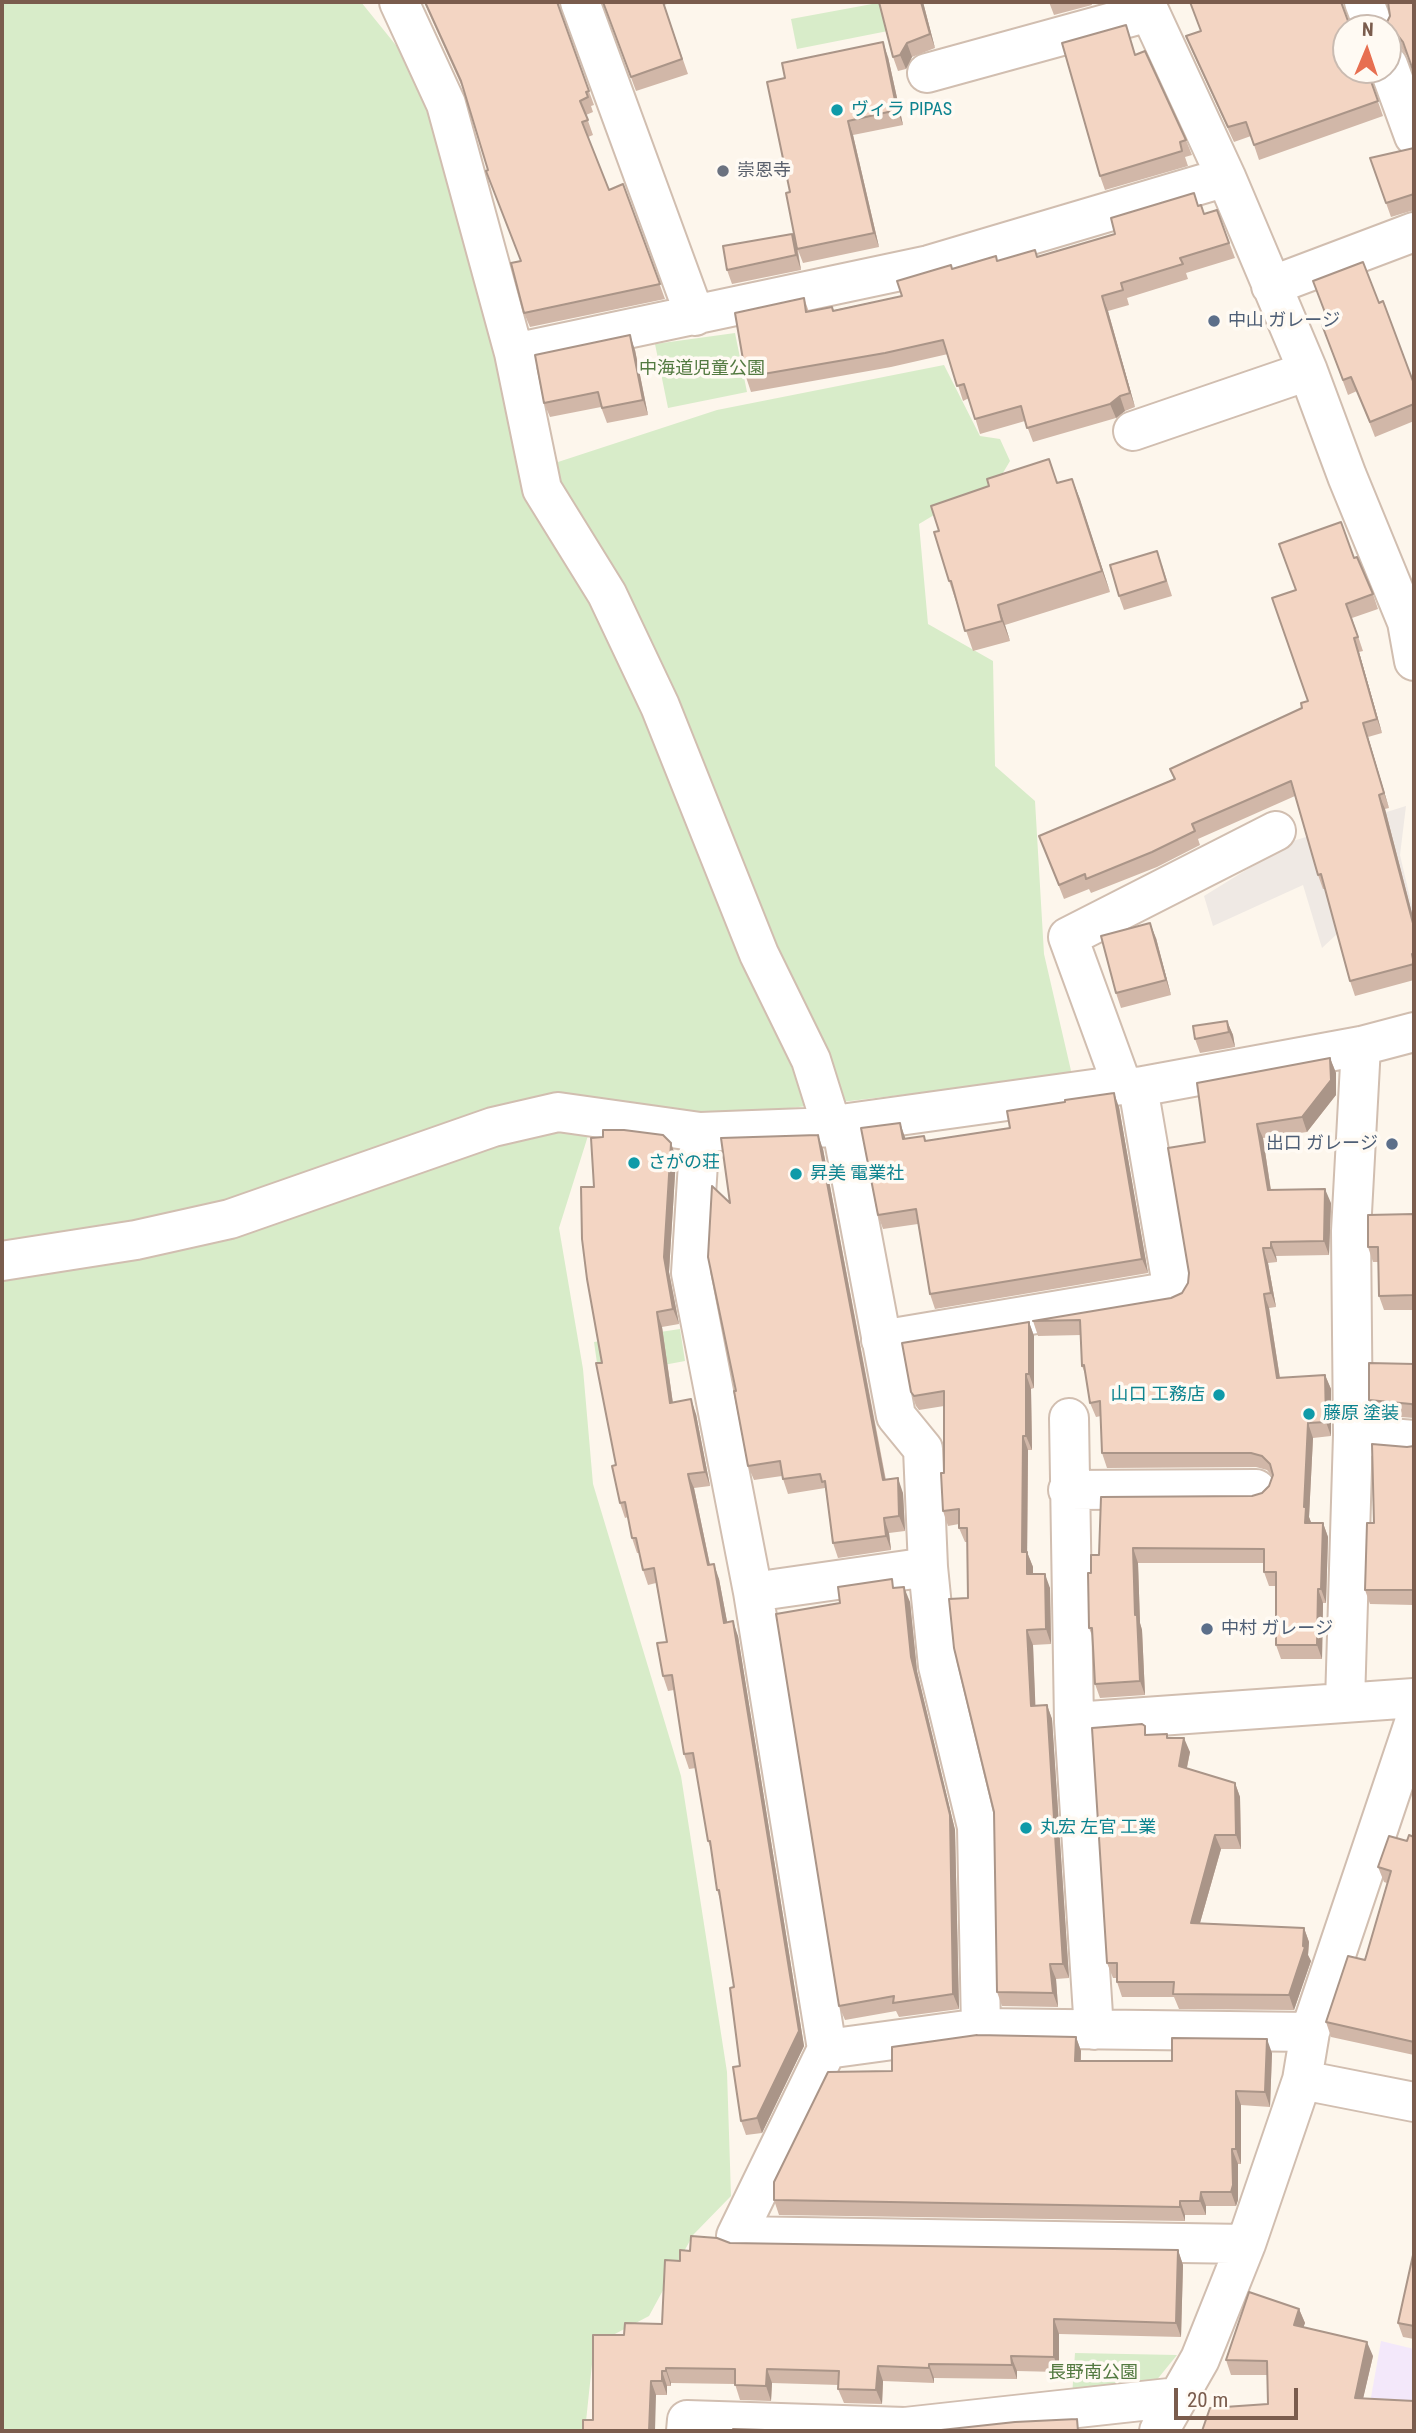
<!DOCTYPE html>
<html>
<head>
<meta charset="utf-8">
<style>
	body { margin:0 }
	#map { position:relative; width:1416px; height:2433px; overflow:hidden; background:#fdf6ec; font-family:"Roboto Condensed",sans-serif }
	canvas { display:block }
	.frame { position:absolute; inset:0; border:4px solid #7a5c4d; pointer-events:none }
	.north { position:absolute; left:1332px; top:14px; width:70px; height:70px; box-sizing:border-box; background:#fffaf3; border:2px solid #cabbb1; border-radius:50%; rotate:2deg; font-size:19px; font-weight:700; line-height:28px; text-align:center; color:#7a5c4d }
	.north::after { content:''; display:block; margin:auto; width:24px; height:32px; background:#e76f51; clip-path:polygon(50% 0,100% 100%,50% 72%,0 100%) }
	.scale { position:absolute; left:1174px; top:2388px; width:124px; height:32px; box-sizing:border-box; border:4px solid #7a5c4d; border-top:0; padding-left:9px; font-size:21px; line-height:24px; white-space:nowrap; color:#7a5c4d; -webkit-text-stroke:5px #fffaf3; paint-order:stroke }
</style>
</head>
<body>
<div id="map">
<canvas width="1416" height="2433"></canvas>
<div class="frame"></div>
<div class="north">N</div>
<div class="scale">20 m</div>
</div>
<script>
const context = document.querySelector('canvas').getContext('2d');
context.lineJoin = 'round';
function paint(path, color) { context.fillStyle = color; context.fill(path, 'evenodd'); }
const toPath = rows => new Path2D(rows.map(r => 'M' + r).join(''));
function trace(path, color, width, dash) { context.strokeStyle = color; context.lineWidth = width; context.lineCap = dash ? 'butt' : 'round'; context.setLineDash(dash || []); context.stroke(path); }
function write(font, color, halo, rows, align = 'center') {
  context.font = font + ' "Roboto Condensed","Noto Sans JP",sans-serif'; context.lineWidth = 7; context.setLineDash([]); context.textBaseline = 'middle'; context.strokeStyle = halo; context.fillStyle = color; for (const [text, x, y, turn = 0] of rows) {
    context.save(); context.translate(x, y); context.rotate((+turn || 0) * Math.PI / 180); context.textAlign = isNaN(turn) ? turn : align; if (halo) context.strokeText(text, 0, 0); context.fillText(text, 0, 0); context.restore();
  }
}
const industrial = toPath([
	[1406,806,1400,855,1414,915,1338,933,1322,948,1303,885,1213,926,1204,896,1293,841]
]);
const education = toPath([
	[1381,2341,1414,2349,1414,2431,1365,2431]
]);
const green = toPath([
	[2,2,361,2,399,49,435,121,489,321,558,462,717,410,944,365,980,436,1000,439,1010,461,994,488,959,500,919,524,928,624,993,661,995,766,1035,801,1044,954,1072,1075,696,1119,592,1123,559,1228,583,1369,593,1484,681,1776,727,2072,731,2196,693,2235,649,2316,594,2345,585,2431,2,2431],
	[883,2,903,28,797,49,791,19],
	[735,333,747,392,668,408,655,344],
	[680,1329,685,1361,599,1377,594,1342],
	[1075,2353,1177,2355,1151,2387,1072,2396]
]);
const minor = toPath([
	[399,2,446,104,514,353,542,489,607,594,660,706,759,954,811,1060,832,1127],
	[580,2,695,316],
	[1145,2,1226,177,1308,371,1347,476,1407,622,1414,661],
	[1364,2,1374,28],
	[1388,65,1414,136],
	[927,73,1149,12],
	[1271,286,1414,232],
	[514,353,929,265,1226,177],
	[1133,431,1308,371],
	[1122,1085,1068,937,1276,831],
	[841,1124,896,1416,923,1449,928,1567,938,1666,977,1827,981,2028],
	[700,1132,691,1273,753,1592,827,2049,736,2236,1246,2244],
	[2,1261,136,1240,230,1219,493,1127,558,1112,700,1132,832,1127,841,1124,1122,1085,1138,1087,1361,1046,1414,1032],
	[881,1340,1173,1291,1138,1087],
	[1069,1418,1074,1722,1094,2030],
	[1353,1435,1414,1440],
	[1068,1490,1256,1489],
	[753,1592,928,1567],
	[1345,1702,1353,1435,1351,1231,1361,1046],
	[1074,1722,1414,1698],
	[827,2049,981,2028,1310,2032],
	[1302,2080,1414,2102],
	[686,2431,687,2420,905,2427,1178,2397],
	[1159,2431,1200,2359,1246,2244,1302,2080,1310,2032,1414,1723]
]);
const wall = toPath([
	[424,2,559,2,559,9,594,105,591,106,593,112,586,115,593,135,588,137,609,190,623,184,665,299,530,327,524,313,521,261,488,170,463,89],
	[603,2,673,2,664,5,688,74,636,91],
	[923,2,935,48,912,57,906,69,898,71,893,57],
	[1049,2,1091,2,1092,5,1054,15],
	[1343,2,1346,70,1367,70,1383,116,1259,160,1251,136,1234,142,1192,51,1186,36,1201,31],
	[1389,7,1408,57,1401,48,1389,44,1388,28,1390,16],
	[1136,55,1186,140,1192,155,1185,157,1188,166,1105,190,1100,176],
	[888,57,903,125,853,135,879,247,803,263,798,250,801,270,732,284,727,270,792,234,797,248,790,192],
	[1414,148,1414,210,1391,217,1370,158],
	[1199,205,1204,214,1217,210,1235,258,1186,273,1188,279,1127,298,1129,305,1108,311,1135,407,1125,411,1116,418,1033,442,1025,421,980,434,969,398,963,401,948,354,891,367,751,392,746,377,804,298,809,312,834,310,902,296,952,269,998,261,1037,257,1115,234],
	[1379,303,1414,384,1414,421,1375,437,1357,391,1348,395,1322,325],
	[635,350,648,415,607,423,601,407,550,417,544,403],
	[1072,479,1110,592,1005,625,1010,641,973,651,949,581,939,531,1057,483],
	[1354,558,1373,594,1378,609,1352,618,1363,651,1359,652,1382,733,1368,737,1389,808,1385,809,1414,921,1414,980,1355,996,1350,981,1325,889,1323,889,1318,875,1295,796,1198,839,1200,845,1157,867,1091,893,1089,889,1064,899,1039,836,1174,779,1170,769,1302,708,1308,701,1296,590],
	[1162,565,1172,596,1124,610,1119,596],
	[1156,938,1171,995,1121,1008,1116,993],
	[1227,1021,1233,1035,1235,1047,1200,1053,1195,1039],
	[1330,1058,1336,1073,1336,1095,1307,1132,1263,1138,1271,1190,1331,1203,1329,1255,1276,1256,1277,1262,1268,1263,1276,1307,1269,1308,1280,1378,1325,1375,1331,1389,1331,1436,1313,1438,1309,1517,1311,1523,1323,1523,1328,1537,1326,1603,1323,1603,1322,1659,1281,1659,1276,1645,1276,1586,1269,1586,1264,1572,1264,1563,1138,1563,1140,1623,1142,1630,1145,1695,1100,1698,1095,1684,1093,1638,1089,1628,1091,1573,1099,1555,1262,1493,1269,1486,1272,1476,1267,1470,1256,1467,1107,1468,1102,1453,1101,1416,1096,1417,1090,1403,1086,1376,1082,1366,1081,1335,1038,1336,1033,1321,1171,1298,1182,1293,1188,1283,1205,1142],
	[1119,1107,1148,1273,935,1309,930,1294,918,1224,883,1229,878,1215,905,1139,924,1136,926,1141,1010,1128],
	[671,1143,676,1158,669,1272,679,1324,662,1327,673,1403,696,1414,710,1486,694,1488,710,1565,719,1579,727,1622,738,1636,804,2046,762,2133,746,2135,741,2121,740,2066,734,1987,720,1899,717,1890,712,1852,708,1841,696,1768,689,1769,684,1754,674,1690,668,1691,663,1676,667,1642,656,1583,648,1585,643,1570,639,1553,637,1553,632,1538,628,1517,625,1518,620,1503,616,1465,602,1363,594,1187],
	[823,1149,886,1480,903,1493,905,1531,889,1533,891,1550,838,1558,833,1543,827,1496,825,1488,788,1494,782,1476,754,1480,748,1466,736,1391,730,1203],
	[1414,1214,1414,1310,1384,1310,1379,1296,1378,1262,1373,1262,1368,1247],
	[1029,1322,1034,1336,1034,1388,1031,1389,1032,1450,1028,1450,1027,1552,1033,1567,1033,1574,1050,1588,1051,1644,1033,1645,1035,1705,1047,1705,1052,1719,1069,1978,1056,1979,1058,2007,1002,2006,997,1992,994,1812,968,1598,967,1542,965,1542,959,1528,959,1524,948,1526,943,1511,944,1406,919,1410,916,1406,911,1392],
	[1414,1364,1414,1418,1375,1415,1369,1400],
	[1414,1446,1414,1605,1370,1604,1365,1590,1374,1523,1407,1447],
	[895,1588,910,1602,917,1671,955,1830,959,2009,899,2017,896,2011,845,2020,839,2006,840,1603],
	[1148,1734,1169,1738,1190,1752,1187,1768,1235,1783,1240,1797,1241,1849,1221,1849,1200,1923,1304,1928,1309,1942,1308,1955,1311,1961,1294,2010,1179,2009,1174,1997,1122,1997,1117,1982,1117,1978,1113,1978,1107,1963],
	[1414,1837,1414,2055,1331,2037,1326,2022,1365,1960,1387,1883,1384,1882,1378,1867,1407,1841],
	[1076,2037,1081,2051,1081,2061,1172,2061,1272,2053,1270,2107,1241,2105,1241,2164,1238,2164,1238,2200,1236,2206,1206,2206,1206,2215,1185,2215,1185,2221,779,2215,774,2200,892,2071],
	[730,2243,1178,2250,1183,2265,1181,2337,1059,2334,1059,2372,1017,2371,1017,2379,934,2378,934,2383,883,2381,882,2404,844,2403,838,2389,839,2385,772,2383,771,2401,740,2400,735,2384,671,2383,671,2386,667,2386,667,2395,656,2395,593,2420,624,2335,662,2324,680,2261,690,2251],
	[1414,2256,1414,2339,1403,2337,1398,2323],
	[1299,2309,1305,2323,1303,2327,1373,2356,1363,2398,1268,2404,1267,2375,1231,2375,1226,2360]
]);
const shadedWall = toPath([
	[921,2,923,2,935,48,930,34],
	[883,42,888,57,903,125,897,110],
	[907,43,912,57,906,69,900,55],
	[848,121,853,135,879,247,874,233],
	[792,234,797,249,801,270,796,255],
	[1102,296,1108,311,1135,407,1130,393],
	[630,335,635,350,648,415,643,400],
	[1120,396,1125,411,1116,418,1110,404],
	[1072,479,1080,499,1110,592,1102,571],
	[998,605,1005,625,1010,641,1002,621],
	[1354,638,1359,652,1382,733,1377,719],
	[1363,723,1368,737,1389,808,1384,793],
	[1379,795,1385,809,1414,921,1414,927],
	[1150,923,1156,938,1171,995,1166,980],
	[1227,1021,1233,1035,1235,1047,1229,1032],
	[1330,1058,1336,1073,1336,1095,1307,1132,1302,1117],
	[1114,1093,1119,1107,1148,1273,1142,1259],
	[900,1123,905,1137,908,1154,903,1139],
	[1257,1124,1263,1138,1273,1205,1268,1190],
	[818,1135,823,1149,888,1494,883,1480],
	[671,1143,676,1158,669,1272,679,1324,673,1309,664,1257],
	[1325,1189,1331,1203,1329,1255,1324,1241],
	[1271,1242,1276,1256,1277,1262,1271,1248],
	[1263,1248,1268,1263,1276,1307,1271,1293],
	[1264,1294,1269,1308,1282,1392,1277,1378],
	[657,1312,662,1327,675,1418,670,1403],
	[1029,1322,1034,1336,1034,1388,1029,1374],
	[1026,1374,1031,1389,1032,1450,1026,1436],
	[1325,1375,1331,1389,1331,1436,1326,1422],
	[691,1399,696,1414,710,1486,705,1472],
	[1308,1423,1313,1438,1309,1517,1311,1522,1310,1537,1305,1523,1304,1507],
	[1023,1436,1028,1450,1027,1567,1022,1552],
	[688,1474,694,1488,713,1580,708,1565],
	[898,1478,903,1493,905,1531,899,1516],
	[884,1518,889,1533,891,1550,886,1536],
	[1323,1523,1328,1537,1326,1603,1321,1589],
	[1133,1548,1138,1563,1140,1623,1142,1630,1145,1695,1140,1681,1135,1615],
	[1027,1552,1033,1567,1033,1589,1027,1574],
	[714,1564,719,1579,730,1637,724,1623],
	[1045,1574,1050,1588,1051,1644,1046,1629],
	[904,1587,910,1602,917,1671,955,1830,959,2009,953,1994,911,1657],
	[1318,1589,1323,1603,1322,1659,1317,1645],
	[733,1621,738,1636,804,2046,762,2133,757,2118],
	[1027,1630,1033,1645,1036,1720,1031,1706],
	[1047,1705,1052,1719,1069,1978,1063,1964],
	[1184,1738,1190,1752,1184,1781,1179,1766],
	[1235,1783,1240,1797,1241,1849,1236,1835],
	[1215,1835,1221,1849,1196,1937,1191,1923],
	[1304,1928,1309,1942,1308,1955,1311,1961,1294,2010,1289,1995,1303,1946],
	[1050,1964,1056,1979,1058,2007,1053,1993],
	[1076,2037,1081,2051,1080,2075,1075,2061],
	[1267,2039,1272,2053,1270,2107,1265,2092],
	[1236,2091,1241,2105,1241,2164,1236,2149],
	[1232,2149,1238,2164,1238,2200,1236,2206,1231,2192],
	[1201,2192,1206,2206,1206,2215,1200,2201],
	[1180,2201,1185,2215,1185,2221,1180,2207],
	[1178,2250,1183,2265,1181,2337,1176,2323],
	[1299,2309,1305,2323,1299,2340,1294,2325],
	[1054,2319,1059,2334,1059,2372,1054,2357],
	[1367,2342,1373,2356,1360,2412,1355,2398],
	[1011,2356,1017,2371,1017,2379,1012,2365],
	[929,2364,934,2378,934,2383,929,2368],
	[878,2366,883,2381,882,2404,876,2390],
	[666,2368,671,2383,671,2386,666,2371],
	[767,2369,772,2383,771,2401,766,2386],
	[662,2371,667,2386,667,2395,662,2381],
	[651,2381,656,2395,655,2431,649,2431]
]);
const building = toPath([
	[425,2,557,2,589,91,586,92,588,97,580,101,588,120,582,122,609,190,623,184,660,284,524,313,511,263,521,261,486,171,488,170,461,81,425,2],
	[603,2,663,2,682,59,631,77,603,2],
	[879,2,921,2,930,34,907,43,900,55,893,57,879,2],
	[1190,2,1341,2,1348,21,1353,28,1346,28,1346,70,1367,70,1378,101,1254,145,1246,122,1228,127,1186,36,1201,31,1190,2],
	[1388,2,1414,2,1414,73,1403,42,1396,33,1388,31,1388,28,1384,28,1390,16,1388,2],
	[1126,25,1135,55,1145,51,1186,140,1180,142,1182,151,1100,176,1062,43,1126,25],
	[883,42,897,110,848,121,874,233,797,249,786,193,790,192,767,82,785,78,782,63,883,42],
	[1414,148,1414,194,1386,203,1370,158,1414,148],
	[1194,193,1198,206,1201,205,1204,214,1217,210,1229,243,1180,258,1183,264,1121,283,1123,290,1102,296,1130,393,1120,396,1110,404,1027,428,1021,406,975,419,964,384,957,386,943,340,885,353,746,377,735,313,804,298,806,312,832,307,833,311,902,296,897,281,951,265,952,269,996,256,997,261,1035,250,1037,257,1115,234,1111,218,1194,193],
	[792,234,796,255,727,270,723,246,792,234],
	[1363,262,1379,303,1383,301,1414,384,1414,404,1370,422,1351,377,1343,380,1322,325,1329,323,1313,281,1363,262],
	[630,335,643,400,602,408,598,392,544,403,535,355,630,335],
	[1049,459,1057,483,1072,479,1102,571,998,605,1002,621,965,631,951,581,949,581,934,532,939,531,931,506,989,486,987,479,1049,459],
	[1341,522,1354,558,1357,557,1373,594,1346,604,1358,637,1354,638,1377,719,1363,723,1384,793,1379,795,1414,927,1414,954,1412,954,1414,964,1350,981,1321,874,1318,875,1291,781,1192,824,1195,831,1152,852,1086,879,1085,874,1059,885,1039,836,1175,779,1170,769,1302,708,1301,703,1308,701,1272,598,1296,590,1279,544,1341,522],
	[1157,551,1166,581,1119,596,1110,565,1157,551],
	[1150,923,1166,980,1116,993,1101,936,1150,923],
	[1227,1021,1229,1032,1195,1039,1193,1026,1227,1021],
	[1330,1058,1331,1080,1302,1117,1257,1124,1268,1190,1325,1189,1324,1241,1271,1242,1271,1248,1263,1248,1271,1293,1264,1294,1277,1378,1325,1375,1326,1422,1308,1423,1304,1507,1306,1507,1305,1523,1323,1523,1321,1589,1318,1589,1317,1645,1276,1645,1276,1572,1264,1572,1264,1549,1133,1548,1135,1615,1137,1615,1140,1681,1095,1684,1092,1628,1089,1628,1088,1573,1091,1573,1091,1555,1099,1555,1101,1497,1252,1496,1262,1493,1269,1486,1273,1475,1270,1464,1262,1456,1251,1453,1102,1453,1100,1401,1090,1403,1084,1365,1082,1366,1080,1320,1033,1321,1171,1298,1182,1293,1188,1283,1189,1273,1168,1148,1205,1142,1197,1083,1330,1058],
	[1114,1093,1142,1259,930,1294,916,1209,878,1215,861,1128,900,1123,903,1139,924,1136,925,1141,1010,1128,1007,1111,1065,1102,1065,1100,1114,1093],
	[603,1130,624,1130,663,1135,671,1143,664,1257,673,1309,657,1312,670,1403,691,1399,705,1472,688,1474,708,1565,714,1564,724,1623,733,1621,799,2031,757,2118,741,2121,733,2067,740,2066,730,1988,734,1987,719,1890,717,1890,710,1841,708,1841,693,1753,684,1754,672,1675,663,1676,657,1643,667,1642,654,1568,643,1570,636,1538,632,1538,625,1502,620,1503,612,1466,616,1465,596,1363,602,1363,587,1279,582,1239,581,1187,594,1187,591,1138,603,1137,603,1130],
	[818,1135,883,1480,898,1478,899,1516,884,1518,886,1536,833,1543,825,1481,822,1482,820,1474,783,1479,780,1461,748,1466,734,1391,736,1391,708,1257,712,1186,730,1203,721,1138,818,1135],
	[1414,1214,1414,1295,1379,1296,1378,1247,1368,1247,1368,1215,1414,1214],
	[1029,1322,1029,1374,1026,1374,1026,1436,1023,1436,1022,1552,1027,1552,1027,1574,1045,1574,1046,1629,1027,1630,1031,1706,1047,1705,1063,1964,1050,1964,1053,1993,997,1992,994,1812,954,1648,949,1599,968,1598,967,1528,959,1528,959,1509,943,1511,941,1473,944,1473,944,1391,914,1396,911,1392,902,1343,1029,1322],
	[1369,1363,1414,1364,1414,1405,1411,1404,1369,1400,1369,1363],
	[1372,1444,1407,1447,1414,1446,1414,1590,1365,1590,1367,1523,1374,1523,1372,1444],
	[892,1579,893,1588,904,1587,911,1657,950,1815,953,1994,893,2003,894,1996,839,2006,776,1614,840,1603,838,1587,892,1579],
	[1142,1724,1145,1726,1145,1735,1167,1734,1167,1738,1184,1738,1179,1766,1235,1783,1236,1835,1215,1835,1191,1923,1304,1928,1303,1946,1305,1947,1289,1995,1173,1994,1174,1982,1117,1982,1117,1963,1107,1963,1092,1728,1142,1724],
	[1409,1835,1414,1837,1414,2042,1326,2022,1348,1956,1365,1960,1391,1871,1378,1867,1389,1836,1407,1841,1409,1835],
	[977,2035,1076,2037,1075,2061,1172,2061,1172,2038,1267,2039,1265,2092,1236,2091,1236,2149,1232,2149,1233,2185,1231,2192,1201,2192,1200,2201,1180,2201,1180,2207,774,2200,774,2182,828,2072,892,2071,892,2047,977,2035],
	[691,2236,717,2238,730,2243,1178,2250,1176,2323,1054,2319,1054,2357,1011,2356,1012,2365,929,2364,929,2368,878,2366,876,2390,838,2389,839,2371,767,2369,766,2386,735,2385,735,2369,666,2368,666,2371,662,2371,662,2381,651,2381,649,2431,583,2431,583,2420,593,2420,593,2335,624,2335,625,2323,662,2324,665,2260,680,2261,680,2250,690,2251,691,2236],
	[1413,2255,1414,2256,1414,2326,1398,2323,1413,2255],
	[1249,2292,1299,2309,1294,2325,1367,2342,1355,2398,1414,2401,1414,2431,1202,2431,1210,2408,1268,2404,1267,2361,1226,2360,1249,2292],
	[1077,2419,1078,2431,932,2431,1015,2422,1077,2419],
	[733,2429,765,2430,765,2431,733,2431,733,2429]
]);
const markers = [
	[837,110,7,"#0f9aa8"],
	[723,171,7,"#6b7280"],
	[1214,321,7,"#5c6f8a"],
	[1392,1144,7,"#5c6f8a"],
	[634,1163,7,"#0f9aa8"],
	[796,1174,7,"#0f9aa8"],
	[1219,1395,7,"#0f9aa8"],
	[1309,1414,7,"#0f9aa8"],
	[1207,1629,7,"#5c6f8a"],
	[1026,1828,7,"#0f9aa8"]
];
const cultureNames = [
	["ヴィラ PIPAS",851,110],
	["さがの荘",648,1163],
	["昇美 電業社",810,1174],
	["山口 工務店",1205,1395,"right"],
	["藤原 塗装",1323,1414],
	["丸宏 左官 工業",1040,1828]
];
const worshipNames = [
	["崇恩寺",737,171]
];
const serviceNames = [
	["中山 ガレージ",1228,321],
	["出口 ガレージ",1378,1144,"right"],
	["中村 ガレージ",1221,1629]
];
const parkNames = [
	["中海道児童公園",702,369],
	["長野南公園",1093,2373]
];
paint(industrial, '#efe9e4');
paint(education, '#f3e8fa');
paint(green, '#d8ecc9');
trace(minor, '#d1beb0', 42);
trace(minor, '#fff', 38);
paint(wall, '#d1b7a8');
paint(shadedWall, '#aa9588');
paint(building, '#f3d5c3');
trace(building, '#aa9588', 2);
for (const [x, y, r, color] of markers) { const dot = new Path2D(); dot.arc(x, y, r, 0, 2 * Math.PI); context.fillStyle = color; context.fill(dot); trace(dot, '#fffaf3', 2.5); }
write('18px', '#0d838f', '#fffaf3', cultureNames, 'left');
write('18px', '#5b616d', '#fffaf3', worshipNames, 'left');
write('18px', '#4e5e75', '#fffaf3', serviceNames, 'left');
write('18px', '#537a41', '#fffaf3', parkNames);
</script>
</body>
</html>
